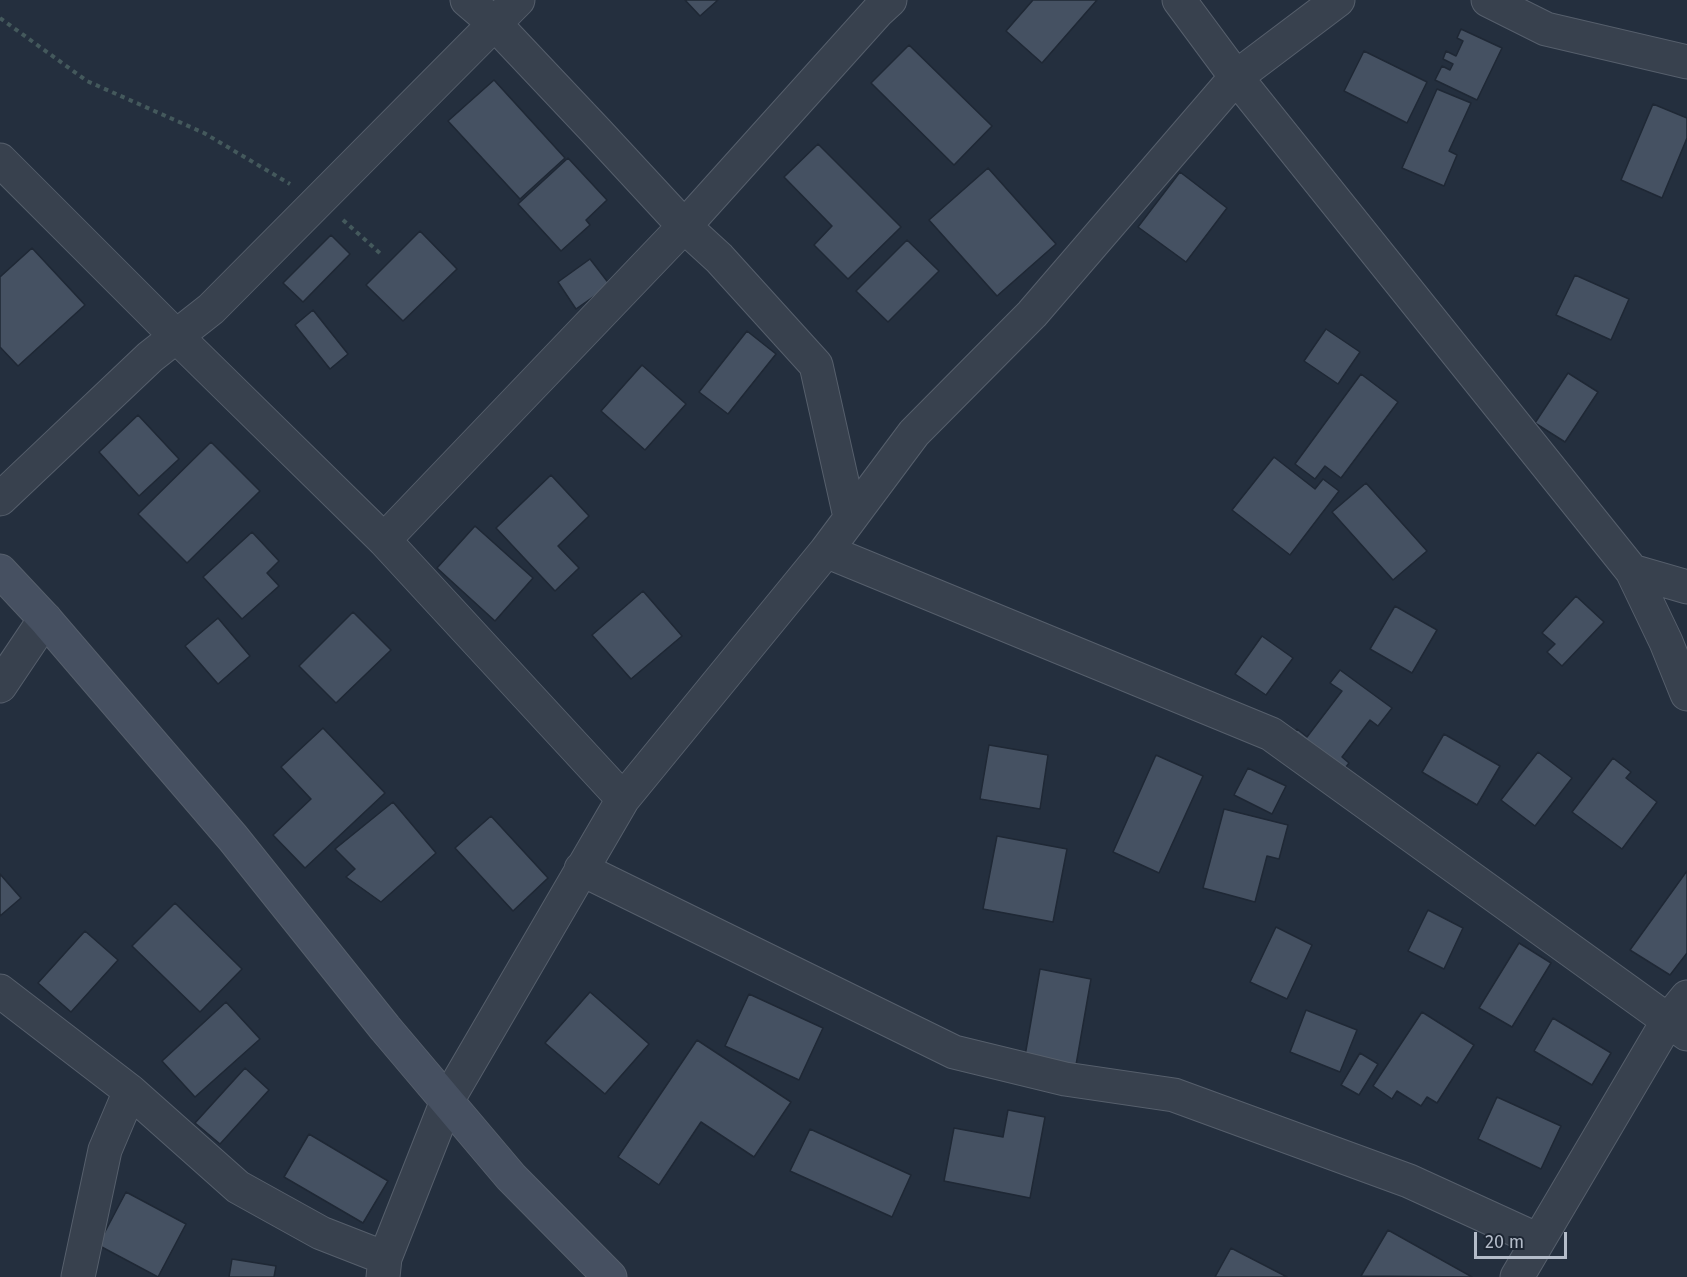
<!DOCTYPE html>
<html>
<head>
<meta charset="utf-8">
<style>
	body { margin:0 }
	#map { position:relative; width:1687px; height:1277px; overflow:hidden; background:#242f3e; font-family:"Fira Sans",sans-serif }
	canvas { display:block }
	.scale { position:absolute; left:1474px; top:1232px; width:93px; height:27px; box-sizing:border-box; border:3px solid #b4bcc9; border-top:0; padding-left:8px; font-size:18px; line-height:21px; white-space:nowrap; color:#b4bcc9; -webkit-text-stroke:4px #1d2633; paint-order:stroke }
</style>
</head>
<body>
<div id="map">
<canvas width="1687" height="1277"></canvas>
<div class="scale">20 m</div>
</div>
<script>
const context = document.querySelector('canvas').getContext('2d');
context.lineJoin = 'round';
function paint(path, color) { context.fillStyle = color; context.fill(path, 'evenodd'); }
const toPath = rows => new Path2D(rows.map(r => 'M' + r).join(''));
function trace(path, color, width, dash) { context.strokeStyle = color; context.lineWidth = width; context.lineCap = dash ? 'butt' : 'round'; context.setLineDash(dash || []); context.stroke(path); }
const building = toPath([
	[685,0,718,0,700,16,685,0],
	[1033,0,1097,0,1042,63,1006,31,1033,0],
	[1461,29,1502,48,1477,100,1435,80,1442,66,1450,70,1453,64,1443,59,1446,51,1456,56,1463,41,1457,38,1461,29],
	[909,45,992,126,954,165,871,83,909,45],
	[1364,51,1427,82,1407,123,1344,91,1364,51],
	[494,80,565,158,520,199,448,121,494,80],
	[1437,89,1471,103,1449,151,1457,155,1444,186,1402,168,1437,89],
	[1653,104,1687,118,1687,138,1662,198,1621,180,1653,104],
	[818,144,901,227,848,279,814,245,832,226,784,177,818,144],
	[568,158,607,200,586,220,590,225,561,251,518,204,568,158],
	[988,168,1056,244,997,296,929,220,988,168],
	[1180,172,1227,208,1186,262,1138,227,1180,172],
	[420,231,457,269,403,321,366,285,420,231],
	[331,235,350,254,303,302,283,283,331,235],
	[907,240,939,271,888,322,856,291,907,240],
	[32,248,85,305,18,366,0,347,0,277,32,248],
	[590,259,610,285,576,309,558,282,590,259],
	[1575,275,1629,299,1611,340,1556,315,1575,275],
	[313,310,348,354,330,369,295,325,313,310],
	[1326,329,1360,352,1338,384,1304,361,1326,329],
	[747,331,776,354,728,414,699,392,747,331],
	[642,365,686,404,645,450,601,411,642,365],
	[1568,373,1598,392,1565,442,1535,423,1568,373],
	[1361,374,1398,402,1341,478,1325,466,1315,479,1295,464,1361,374],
	[138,415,179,459,139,496,99,452,138,415],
	[211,442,260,491,187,563,138,514,211,442],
	[1274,457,1315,489,1323,479,1339,491,1290,555,1232,510,1274,457],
	[551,475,589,516,558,546,579,568,555,591,496,528,551,475],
	[1366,483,1427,551,1393,580,1332,512,1366,483],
	[475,526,533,578,495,621,437,568,475,526],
	[252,532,279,561,267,573,279,586,242,619,203,577,252,532],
	[643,591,682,636,631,679,592,635,643,591],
	[1576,596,1604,622,1562,666,1547,652,1555,644,1542,633,1576,596],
	[1395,606,1437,630,1412,673,1370,649,1395,606],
	[353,612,391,650,336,703,299,666,353,612],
	[218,618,250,656,218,684,185,646,218,618],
	[1262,636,1293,658,1266,695,1235,674,1262,636],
	[1340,670,1392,708,1378,726,1370,720,1342,757,1349,763,1339,776,1290,739,1297,729,1307,737,1342,691,1330,683,1340,670],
	[323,728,385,793,305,868,273,835,311,799,281,767,323,728],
	[1444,734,1500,766,1477,805,1422,772,1444,734],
	[989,745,1048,755,1040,809,980,799,989,745],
	[1538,752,1572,778,1535,826,1501,800,1538,752],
	[1156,755,1203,776,1159,873,1113,852,1156,755],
	[1613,758,1631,772,1626,778,1657,802,1622,849,1572,812,1613,758],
	[1248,768,1286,786,1272,814,1234,795,1248,768],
	[393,802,436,853,381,902,346,877,355,869,335,849,393,802],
	[1224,809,1288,825,1279,859,1267,856,1255,902,1203,888,1224,809],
	[491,816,548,878,513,911,455,848,491,816],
	[997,836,1067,849,1053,922,983,909,997,836],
	[1687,871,1687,953,1670,975,1630,950,1687,871],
	[0,874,21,898,0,916,0,874],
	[175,903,242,969,200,1012,132,946,175,903],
	[1428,910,1463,928,1444,969,1408,951,1428,910],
	[1276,927,1312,945,1287,999,1250,982,1276,927],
	[85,931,118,960,71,1012,38,983,85,931],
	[1519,943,1551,963,1512,1027,1479,1008,1519,943],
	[1040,969,1091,979,1076,1065,1025,1056,1040,969],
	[590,992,649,1044,605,1094,545,1043,590,992],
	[749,994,823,1028,799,1080,725,1046,749,994],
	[226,1002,260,1039,195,1097,162,1061,226,1002],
	[1306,1010,1357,1030,1340,1072,1290,1052,1306,1010],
	[1422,1012,1474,1045,1437,1103,1427,1097,1421,1106,1397,1091,1392,1099,1373,1086,1422,1012],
	[1553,1018,1611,1053,1592,1085,1534,1051,1553,1018],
	[697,1040,791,1102,754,1157,701,1122,659,1185,618,1157,697,1040],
	[1360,1053,1378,1064,1359,1095,1341,1085,1360,1053],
	[245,1068,269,1090,220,1144,195,1123,245,1068],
	[1497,1097,1561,1126,1541,1169,1478,1139,1497,1097],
	[1008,1110,1045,1117,1030,1198,944,1181,954,1128,1003,1137,1008,1110],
	[810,1129,911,1175,892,1217,790,1171,810,1129],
	[309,1134,388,1181,363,1223,284,1177,309,1134],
	[126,1192,186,1224,158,1277,98,1245,126,1192],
	[1388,1230,1472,1277,1361,1276,1388,1230],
	[1231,1248,1287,1277,1215,1277,1231,1248],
	[232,1259,276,1266,274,1277,229,1277,232,1259]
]);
const path = toPath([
	[0,18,87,81,204,133,290,184],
	[343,220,383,256]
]);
const street = toPath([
	[467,0,495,24,597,132,684,226,719,258,816,365,850,517],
	[1179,0,1236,77,1632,571,1666,642,1687,694],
	[1488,0,1546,29,1687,62],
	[0,160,176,336,384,540,623,799],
	[0,499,150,357,211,309,518,0],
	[384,540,691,219,878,11,890,0],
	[826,551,1271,734,1687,1034],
	[1632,571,1687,587],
	[0,686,45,619],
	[581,869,954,1052,1065,1079,1174,1095,1409,1181,1538,1240],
	[0,991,130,1091,238,1187,321,1233,385,1258],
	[78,1277,105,1150,130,1091],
	[383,1277,385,1258,447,1101,623,799,826,551,914,433,1032,314,1236,77,1338,0],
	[1517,1277,1669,1019,1687,997]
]);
const secondary = toPath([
	[0,571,45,619,233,838,385,1028,511,1177,610,1277]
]);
paint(building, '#455162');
trace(building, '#1f2835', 1.5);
trace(street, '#565f6c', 35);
trace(secondary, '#565f6c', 35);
trace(path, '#44595c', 4, [4.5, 4.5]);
trace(street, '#38414e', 33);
trace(secondary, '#465061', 33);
</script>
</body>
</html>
